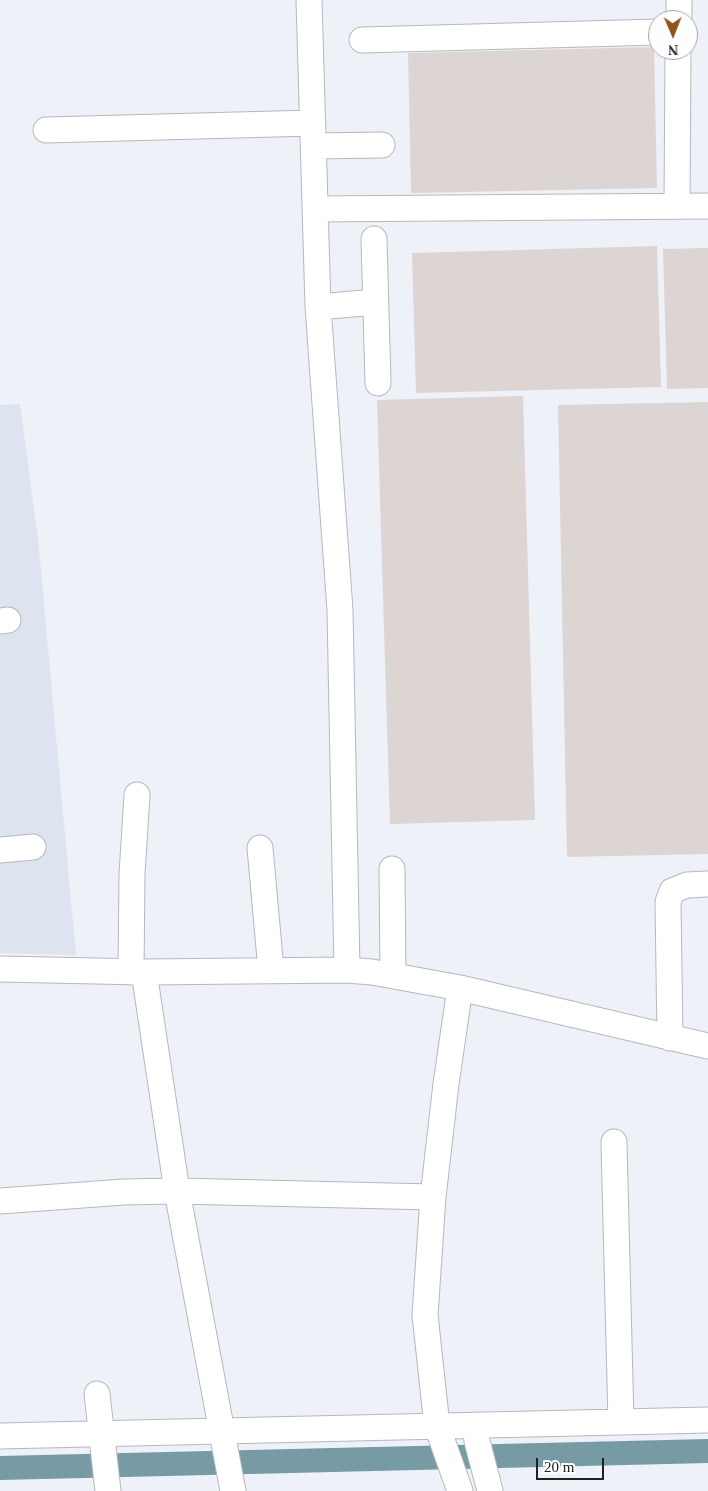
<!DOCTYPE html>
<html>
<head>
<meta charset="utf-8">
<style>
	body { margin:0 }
	#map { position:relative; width:708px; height:1491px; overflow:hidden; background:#eef1f7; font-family:Georgia,serif }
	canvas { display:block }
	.north { position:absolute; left:648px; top:10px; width:50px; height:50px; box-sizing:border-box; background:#fefefe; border:1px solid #a5a6a6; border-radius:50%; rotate:179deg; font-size:14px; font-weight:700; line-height:20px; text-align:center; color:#202123 }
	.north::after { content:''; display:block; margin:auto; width:18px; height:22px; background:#925419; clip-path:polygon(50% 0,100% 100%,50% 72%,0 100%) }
	.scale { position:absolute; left:536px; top:1458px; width:68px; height:22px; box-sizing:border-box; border:2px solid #202123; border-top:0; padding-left:6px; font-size:15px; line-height:18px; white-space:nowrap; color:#202123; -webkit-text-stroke:4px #fefefe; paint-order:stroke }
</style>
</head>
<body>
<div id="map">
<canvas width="708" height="1491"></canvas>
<div class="north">N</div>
<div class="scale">20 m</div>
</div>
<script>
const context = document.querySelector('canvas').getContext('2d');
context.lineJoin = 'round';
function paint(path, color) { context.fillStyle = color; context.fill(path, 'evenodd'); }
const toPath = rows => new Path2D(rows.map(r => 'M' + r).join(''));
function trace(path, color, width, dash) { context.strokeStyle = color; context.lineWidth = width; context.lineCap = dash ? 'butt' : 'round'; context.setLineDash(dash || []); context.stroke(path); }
const built = toPath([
	[20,404,38,539,76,955,0,953,0,405]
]);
const canal = toPath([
	[0,1468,708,1451]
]);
const building = toPath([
	[654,47,657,188,411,193,408,53],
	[657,246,661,387,416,393,412,253],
	[708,248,708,388,667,389,663,249],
	[523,396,535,820,390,824,377,400],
	[708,402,708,854,567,857,558,405]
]);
const minor = toPath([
	[309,0,318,307,340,610,347,970],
	[679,20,679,0],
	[362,40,658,32],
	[46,130,313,123],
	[314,146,382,145],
	[677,206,678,50],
	[315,209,708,206],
	[374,239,378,383],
	[318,307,375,302],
	[0,621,8,620],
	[260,848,271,970],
	[0,850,33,847],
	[392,869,393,975],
	[0,969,144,972,347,970,372,972,460,988,708,1046],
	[131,972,132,874,137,795],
	[144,972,177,1191,233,1491],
	[460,988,446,1084,433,1197,425,1315,437,1426,460,1491],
	[670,1038,668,902,672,891,687,885,708,884],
	[614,1142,621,1422],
	[0,1201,124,1192,177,1191,433,1197],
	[97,1394,108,1491],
	[475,1425,477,1441,490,1491],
	[0,1436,708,1420]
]);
paint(built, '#dde4f0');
trace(canal, '#779ba4', 24);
paint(building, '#dcd5d4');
trace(minor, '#b5b8bd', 27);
trace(minor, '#fff', 25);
</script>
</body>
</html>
